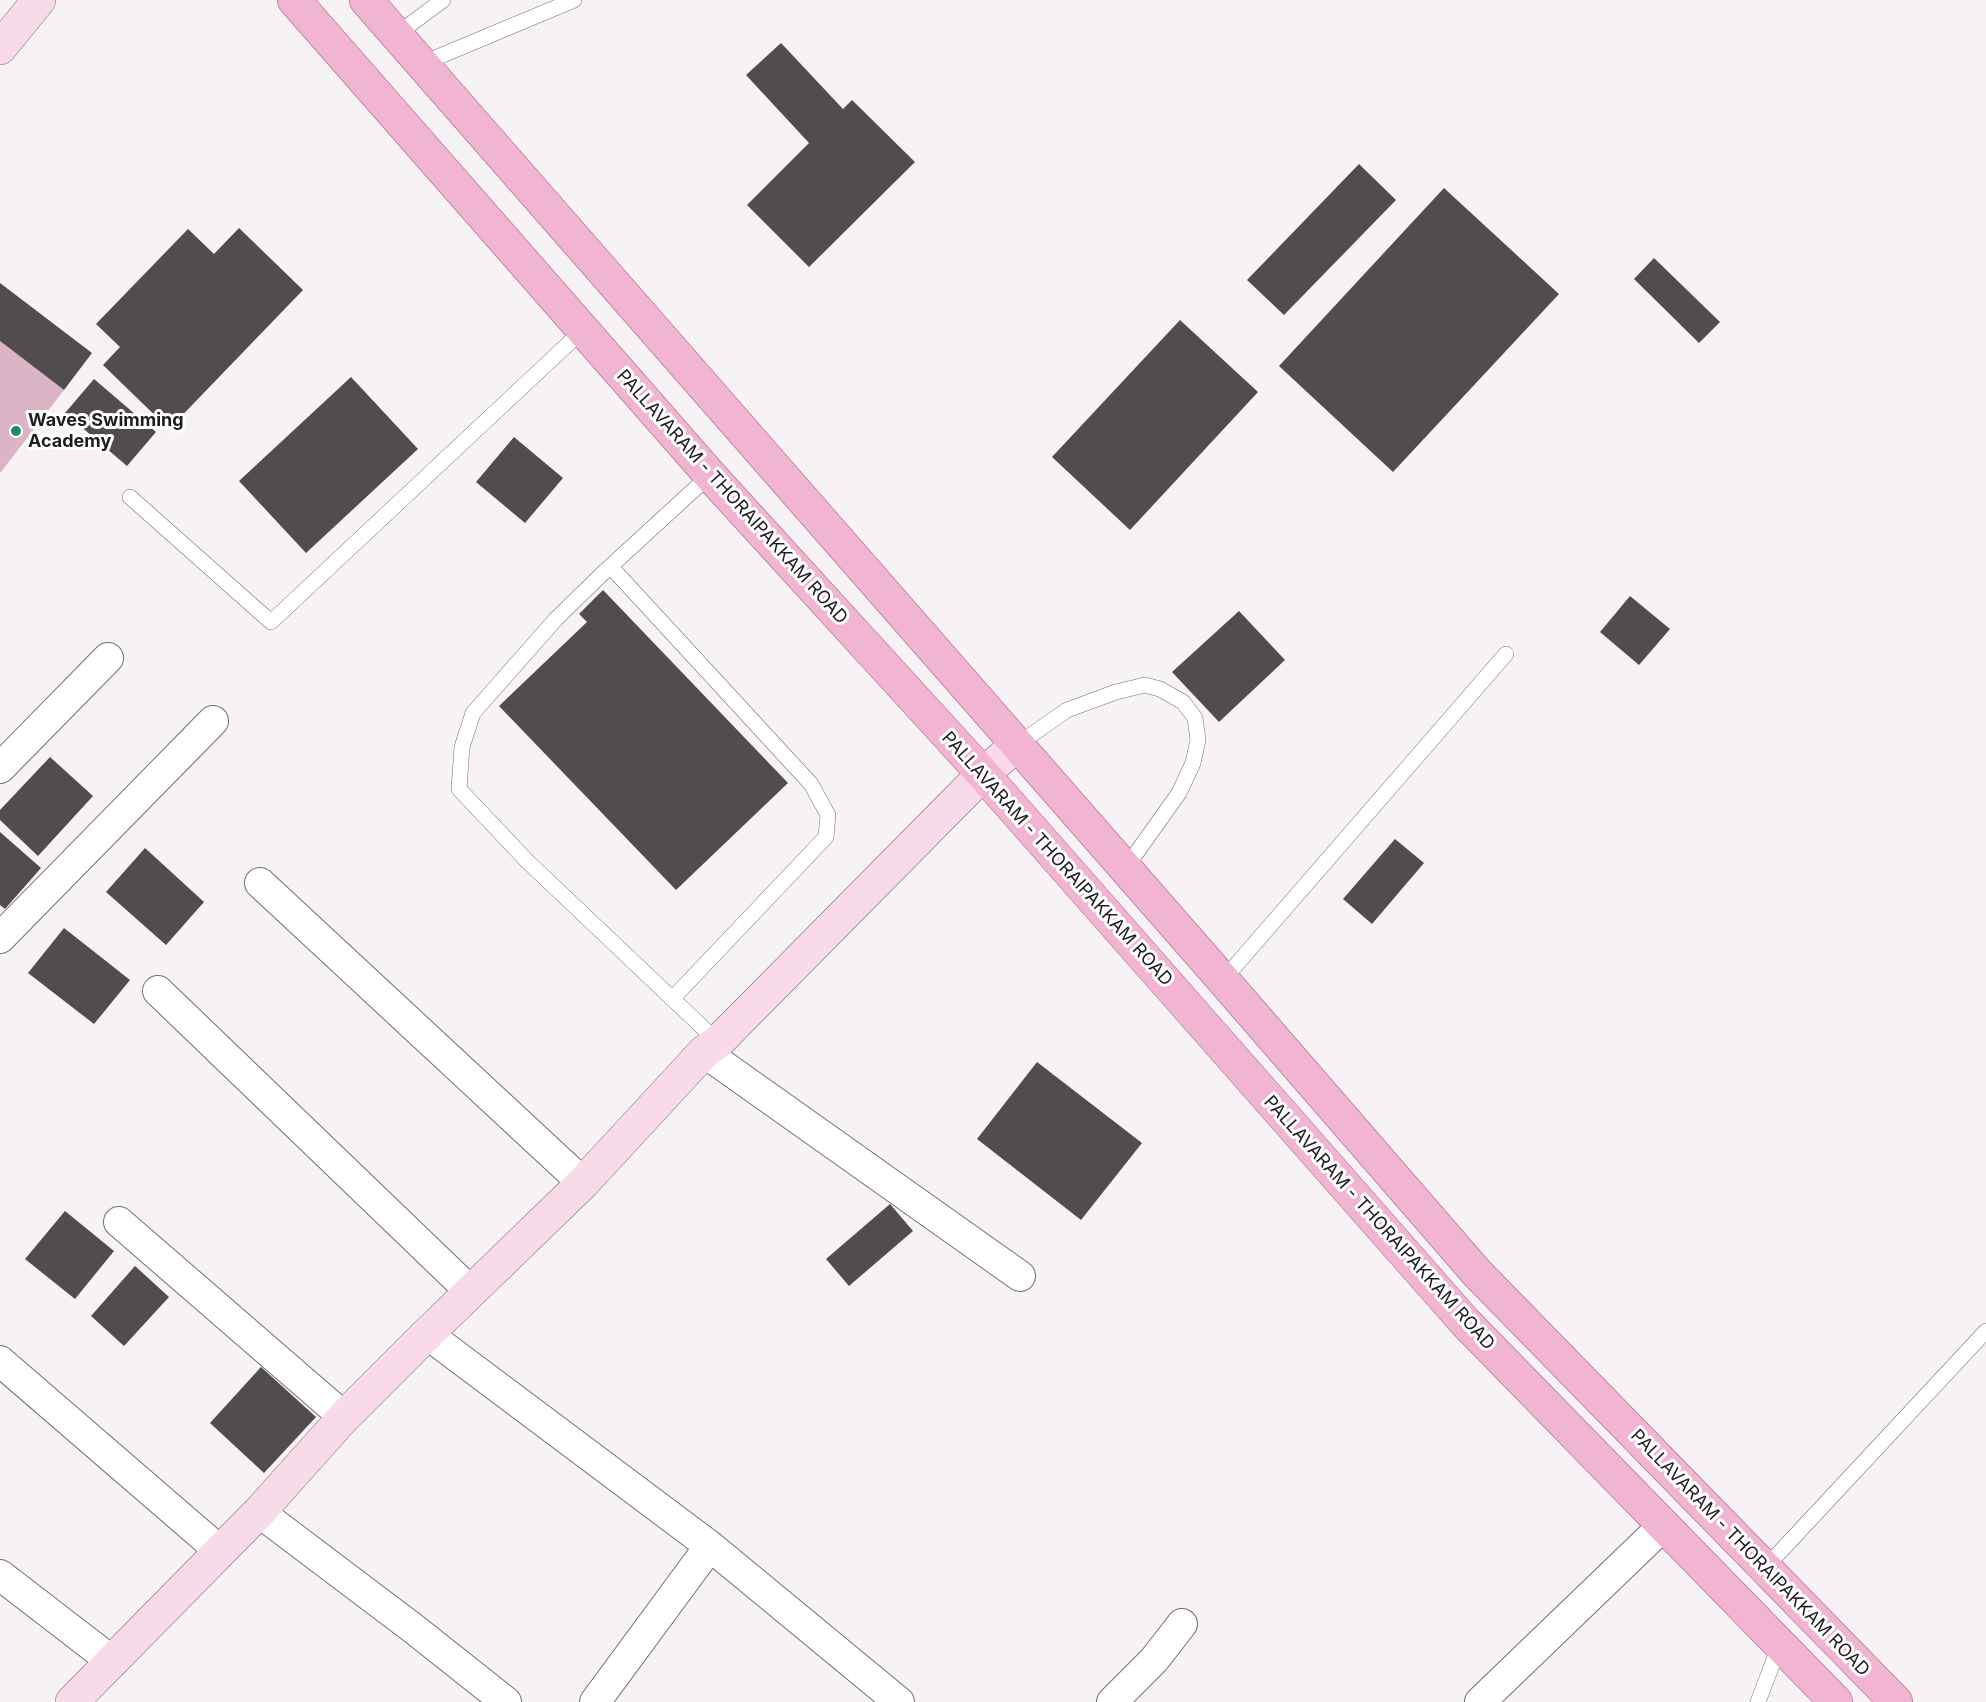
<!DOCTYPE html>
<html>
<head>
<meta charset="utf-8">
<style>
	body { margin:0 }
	canvas { display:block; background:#f7f2f4 }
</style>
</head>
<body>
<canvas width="1986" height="1702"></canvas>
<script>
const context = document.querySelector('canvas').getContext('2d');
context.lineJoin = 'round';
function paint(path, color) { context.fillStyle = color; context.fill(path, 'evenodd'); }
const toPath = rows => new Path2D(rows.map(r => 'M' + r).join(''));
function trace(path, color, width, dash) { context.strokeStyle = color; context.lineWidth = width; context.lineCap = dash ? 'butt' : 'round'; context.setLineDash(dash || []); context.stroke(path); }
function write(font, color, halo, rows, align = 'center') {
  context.font = font + ' Inter,sans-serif'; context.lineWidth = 6; context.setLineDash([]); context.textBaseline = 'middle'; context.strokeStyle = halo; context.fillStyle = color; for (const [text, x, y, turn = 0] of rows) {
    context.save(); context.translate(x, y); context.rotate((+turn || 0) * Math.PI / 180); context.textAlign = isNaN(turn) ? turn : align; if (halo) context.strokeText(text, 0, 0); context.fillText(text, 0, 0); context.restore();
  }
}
const green = toPath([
	[0,341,64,390,1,472,0,472]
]);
const building = toPath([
	[781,43,843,109,852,100,915,162,809,267,747,205,809,143,746,75],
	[1359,164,1396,200,1284,315,1247,280],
	[1444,188,1559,294,1393,472,1279,366],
	[239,228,303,290,169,429,103,365,120,347,96,324,188,229,214,254],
	[1654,258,1720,322,1699,343,1634,279],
	[0,283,92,353,64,390,0,341],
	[1180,320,1258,392,1130,530,1052,457],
	[351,377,418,449,306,553,239,481],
	[94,379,156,432,127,466,65,413],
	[514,437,563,478,525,523,476,482],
	[603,590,788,783,676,890,499,706,587,622,579,614],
	[1630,596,1670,629,1639,665,1600,632],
	[1239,611,1285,660,1219,722,1172,672],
	[50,757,93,796,38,856,0,820,0,810],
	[0,832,41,868,5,909,0,905],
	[1395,839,1424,863,1372,924,1343,899],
	[145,848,204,902,166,945,106,892],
	[64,928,130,980,94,1024,28,973],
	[1037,1062,1142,1143,1081,1220,977,1139],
	[890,1204,913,1231,849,1286,826,1259],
	[65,1211,114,1251,75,1299,25,1259],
	[135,1266,169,1297,124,1346,91,1316],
	[261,1367,316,1417,264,1473,210,1423]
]);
const lane = toPath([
	[396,35,443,0],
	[421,64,574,0],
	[710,475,601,575,556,619,473,713,462,747,459,789,527,861,718,1042],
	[130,497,271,622,583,330],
	[611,567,811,784,828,815,826,837,672,999],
	[1017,745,1067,710,1116,692,1145,685,1160,689,1183,702,1195,718,1198,740,1193,763,1179,793,1125,869],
	[1223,980,1506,654],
	[1765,1568,1986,1331],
	[1758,1702,1780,1644]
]);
const street = toPath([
	[0,768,108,658],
	[260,883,583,1183],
	[0,938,213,721],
	[158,991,471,1292],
	[704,1052,1020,1276],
	[119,1222,344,1417],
	[427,1334,710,1546,899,1702],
	[0,1361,220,1551],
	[259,1512,414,1629,506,1702],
	[0,1575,113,1662],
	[595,1702,710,1546],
	[1112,1702,1154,1660,1182,1624],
	[1480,1702,1664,1525]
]);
const secondary = toPath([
	[0,48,39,0],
	[72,1702,259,1512,344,1417,427,1334,583,1183,704,1052,718,1042,983,774,1017,745]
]);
const primary = toPath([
	[294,0,710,475,983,774,1465,1322,1836,1702],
	[366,0,1223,980,1477,1273,1896,1702]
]);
const markers = [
	[16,431,6,"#188c6e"]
];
const poiNames = [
	["Waves Swimming",28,421],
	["Academy",28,442]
];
const streetNames = [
	["PALLAVARAM - THORAIPAKKAM ROAD",732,497,48],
	["PALLAVARAM - THORAIPAKKAM ROAD",1057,859,48],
	["PALLAVARAM - THORAIPAKKAM ROAD",1379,1223,48],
	["PALLAVARAM - THORAIPAKKAM ROAD",1750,1553,46]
];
paint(green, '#dbb4c6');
paint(building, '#514c4e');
trace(lane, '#746f71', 16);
trace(street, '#746f71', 32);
trace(secondary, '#746f71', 34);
trace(primary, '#a15f80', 34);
trace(lane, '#fff', 15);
trace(street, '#fff', 30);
trace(secondary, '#f8dae9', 33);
trace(primary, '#f1b5d3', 33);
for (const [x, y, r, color] of markers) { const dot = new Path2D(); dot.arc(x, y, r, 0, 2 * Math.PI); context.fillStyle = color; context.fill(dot); trace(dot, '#fff', 2); }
write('bold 18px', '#1e1c1d', '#fff', poiNames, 'left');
write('18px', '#1e1c1d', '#fff', streetNames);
</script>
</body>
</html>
